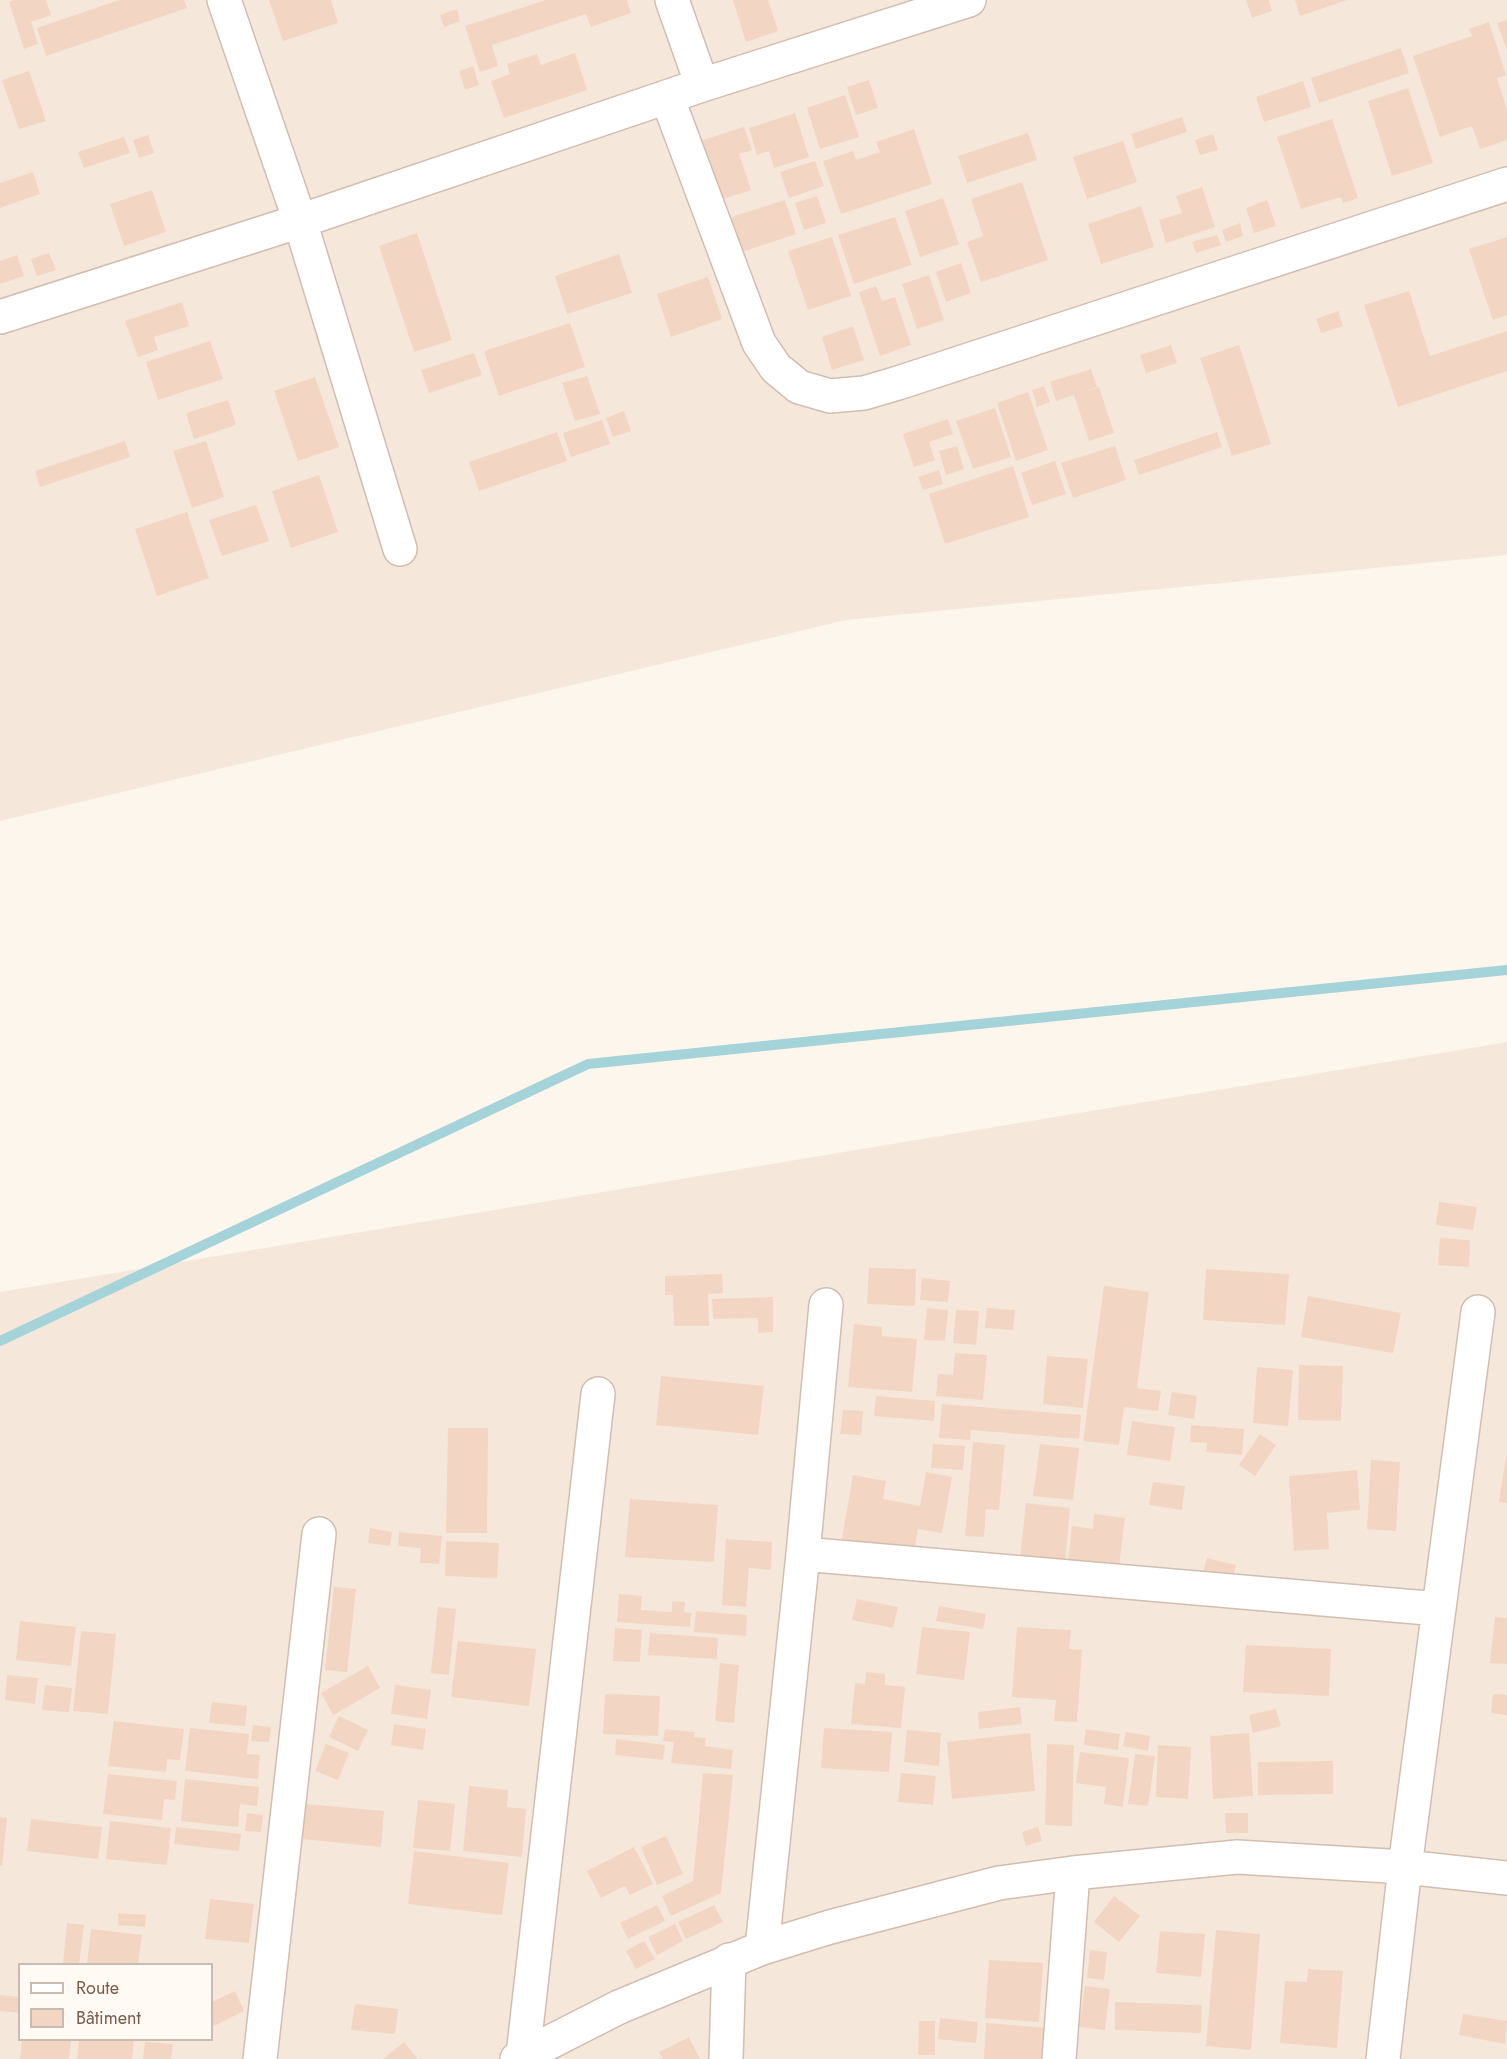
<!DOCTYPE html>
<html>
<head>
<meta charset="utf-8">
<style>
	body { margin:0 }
	#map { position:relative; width:1507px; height:2059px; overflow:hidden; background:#fdf6ec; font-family:Jost,sans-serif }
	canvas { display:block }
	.legend { position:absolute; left:18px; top:1963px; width:195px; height:78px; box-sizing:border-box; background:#fffaf3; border:2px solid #cabbb1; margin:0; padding:8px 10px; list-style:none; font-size:18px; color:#7a5c4d }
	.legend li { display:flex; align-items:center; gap:12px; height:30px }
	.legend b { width:30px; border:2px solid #cabbb1 }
</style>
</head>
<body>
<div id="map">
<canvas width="1507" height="2059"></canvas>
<ul class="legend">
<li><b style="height:8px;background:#fff"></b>Route</li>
<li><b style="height:16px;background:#f3d5c3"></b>Bâtiment</li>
</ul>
</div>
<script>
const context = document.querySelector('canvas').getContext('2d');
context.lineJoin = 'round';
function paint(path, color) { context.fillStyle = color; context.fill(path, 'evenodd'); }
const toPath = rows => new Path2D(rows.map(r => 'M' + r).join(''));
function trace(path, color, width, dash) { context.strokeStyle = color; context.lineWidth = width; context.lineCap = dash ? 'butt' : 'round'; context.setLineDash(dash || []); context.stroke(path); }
const residential = toPath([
	[0,0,1507,0,1507,555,846,620,0,821],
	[1507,1042,1507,2059,0,2059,0,1292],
	[20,1964,212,1964,212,2040,20,2040]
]);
const stream = toPath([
	[0,1341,588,1064,1507,970]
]);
const building = toPath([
	[14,0,46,0,51,15,31,22,38,44,24,49,9,2],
	[119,0,184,0,187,8,46,56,37,28],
	[269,0,331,0,338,23,283,41],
	[546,0,627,0,631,13,591,27,586,14,492,45,498,66,480,72,465,26],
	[733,0,768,0,778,31,746,42],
	[1246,0,1269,0,1272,11,1252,18],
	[1295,0,1347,0,1300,16],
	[457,9,460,21,444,27,440,15],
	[1507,20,1507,50,1497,23],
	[1489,22,1506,75,1497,78,1507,110,1507,140,1480,149,1472,126,1440,137,1413,56,1472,36,1469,29],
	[1401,48,1409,73,1319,103,1311,78],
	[575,53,587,90,504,118,491,81,510,74,507,64,537,54,541,65],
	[473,66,479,85,465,90,459,71],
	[29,71,46,121,19,129,2,80],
	[869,80,878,108,856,115,847,87],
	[1303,81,1311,107,1264,122,1256,97],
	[1408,88,1433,163,1392,176,1368,101],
	[845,95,859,137,820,149,807,108],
	[795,113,809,157,774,168,769,151,757,155,749,128],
	[1182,117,1187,132,1136,149,1131,134],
	[1332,119,1358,198,1343,203,1341,197,1301,209,1277,137],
	[744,127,752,150,739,154,751,190,720,200,700,141],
	[914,129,932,184,841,214,823,161,853,151,856,160,880,152,876,142],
	[1028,133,1037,160,967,183,958,156],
	[1213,134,1218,150,1200,155,1195,140],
	[148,135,154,153,139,158,133,140],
	[124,137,130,153,84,168,78,152],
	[1123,141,1137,182,1087,199,1073,157],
	[815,161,824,186,789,198,780,172],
	[33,172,40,194,0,208,0,183],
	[1022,182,1048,260,981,282,967,242,983,236,971,199],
	[1202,187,1215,227,1166,243,1159,220,1182,213,1176,196],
	[152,190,166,232,124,246,110,204],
	[817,196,826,223,804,230,795,203],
	[943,198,959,244,920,257,905,211],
	[785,200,796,234,739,253,728,218],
	[1267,200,1276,226,1254,233,1246,208],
	[1141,206,1154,247,1101,264,1088,224],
	[895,217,912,265,854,284,838,235],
	[1240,223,1243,236,1226,242,1222,230],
	[417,233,452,340,414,352,379,246],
	[1217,235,1221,245,1196,253,1192,242],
	[832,237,851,296,808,310,788,251],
	[1507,237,1507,315,1493,320,1469,249],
	[49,253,56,270,37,276,31,259],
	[619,254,632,293,567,314,555,276],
	[17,255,24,276,0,284,0,261],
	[961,263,971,293,946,302,936,272],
	[929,275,944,320,917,329,902,284],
	[708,277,722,319,671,337,657,294],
	[876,286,882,301,895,297,911,345,880,356,859,292],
	[1409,291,1430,356,1507,331,1507,371,1398,407,1364,305],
	[182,302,189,326,154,337,158,350,138,357,125,321],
	[1338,311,1343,326,1321,333,1316,319],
	[570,323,585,367,499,396,484,351],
	[853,326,864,360,832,370,822,337],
	[210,341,223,379,158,400,146,362],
	[1171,345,1177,363,1146,373,1140,355],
	[1239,345,1271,444,1232,456,1200,358],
	[474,353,482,375,429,393,421,370],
	[1091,369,1097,387,1080,394,1099,387,1114,433,1089,441,1074,395,1056,401,1050,382],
	[587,376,600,414,575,421,562,383],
	[315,377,339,447,298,461,274,391],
	[1044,386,1050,402,1037,407,1032,390],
	[1028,392,1048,450,1016,461,997,403],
	[228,400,236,425,194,439,186,413],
	[995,408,1011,457,973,469,956,421],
	[624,411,631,431,613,437,606,418],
	[948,419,953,434,929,442,935,460,914,467,903,434],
	[602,420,610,444,571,457,563,433],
	[557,432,567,461,479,491,469,462],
	[1217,432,1222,447,1139,475,1134,460],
	[125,441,130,457,40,487,35,471],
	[206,441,224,497,192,508,173,451],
	[957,446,964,469,946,475,939,451],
	[1115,446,1126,480,1073,498,1061,463],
	[1055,461,1066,494,1032,505,1021,473],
	[1013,466,1029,517,945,544,929,494],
	[939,470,943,484,923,490,918,477],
	[319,475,338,532,291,548,272,491],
	[256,505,269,541,222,556,209,520],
	[187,512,209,578,157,596,135,529],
	[1439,1202,1477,1207,1473,1230,1436,1225],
	[1440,1238,1470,1240,1469,1267,1438,1265],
	[869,1268,916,1269,915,1306,867,1304],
	[1206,1269,1289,1274,1285,1325,1203,1320],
	[722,1274,723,1293,708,1294,709,1326,674,1326,673,1295,665,1295,665,1276],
	[922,1278,950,1281,948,1302,920,1300],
	[1104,1286,1149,1292,1137,1388,1161,1391,1158,1411,1124,1407,1119,1445,1083,1441],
	[1308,1296,1401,1313,1393,1353,1301,1337],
	[773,1297,773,1332,758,1333,758,1318,713,1319,712,1299],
	[927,1308,948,1310,945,1341,924,1340],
	[987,1308,1015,1310,1013,1330,985,1328],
	[956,1310,979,1311,976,1345,953,1343],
	[854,1324,882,1327,882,1336,917,1339,912,1392,848,1387],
	[955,1353,987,1355,983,1400,936,1396,938,1374,953,1375],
	[1047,1356,1088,1359,1083,1408,1043,1404],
	[1299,1365,1343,1366,1341,1421,1298,1420],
	[1257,1367,1293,1370,1288,1426,1253,1423],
	[661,1376,764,1386,758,1435,656,1425],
	[1172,1392,1197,1396,1194,1419,1168,1415],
	[876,1396,935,1401,934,1421,874,1416],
	[942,1404,1081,1415,1079,1439,971,1430,970,1440,939,1438],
	[843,1410,863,1411,861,1435,840,1434],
	[1132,1421,1175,1427,1170,1461,1127,1455],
	[1191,1425,1244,1429,1242,1455,1206,1452,1207,1443,1190,1442],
	[448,1428,488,1428,487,1533,446,1533],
	[1260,1434,1276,1445,1255,1476,1239,1465],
	[973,1442,1005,1445,999,1510,986,1509,984,1537,965,1536],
	[933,1444,965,1446,963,1470,931,1468],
	[1040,1444,1079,1448,1073,1500,1033,1496],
	[1506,1457,1507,1457,1507,1503,1499,1502],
	[1371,1460,1400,1462,1396,1531,1367,1529],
	[1357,1470,1360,1510,1327,1513,1329,1549,1294,1551,1289,1476],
	[926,1472,952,1477,942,1533,918,1529,914,1552,842,1539,853,1475,886,1481,883,1499,920,1506],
	[1153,1482,1185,1486,1182,1510,1149,1505],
	[630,1499,718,1505,714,1562,625,1557],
	[1026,1503,1070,1508,1065,1562,1020,1558],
	[1094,1514,1125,1518,1119,1567,1068,1562,1072,1526,1093,1529],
	[370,1528,392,1532,390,1546,368,1543],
	[399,1532,442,1536,439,1564,420,1563,421,1548,398,1546],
	[726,1539,772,1542,771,1570,749,1568,746,1607,722,1605],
	[446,1541,499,1543,497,1578,445,1576],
	[1207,1558,1236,1565,1232,1582,1202,1575],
	[334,1587,356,1589,347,1672,325,1670],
	[619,1594,642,1596,641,1610,672,1612,672,1601,685,1602,684,1612,691,1613,690,1627,617,1622],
	[857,1599,898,1607,893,1628,852,1620],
	[939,1606,986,1614,983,1629,936,1621],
	[438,1607,456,1609,449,1675,431,1673],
	[696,1611,747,1615,746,1636,694,1632],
	[1495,1617,1507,1618,1507,1664,1490,1663],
	[20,1621,76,1627,71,1666,16,1660],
	[922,1627,970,1632,964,1680,916,1674],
	[1017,1627,1071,1630,1069,1649,1082,1650,1077,1722,1054,1721,1056,1700,1012,1697],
	[615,1628,642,1630,640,1662,613,1661],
	[81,1631,116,1634,108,1714,73,1711],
	[650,1633,718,1638,717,1659,648,1655],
	[458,1641,536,1649,529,1706,451,1697],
	[1246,1645,1331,1649,1329,1696,1243,1692],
	[720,1663,739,1665,734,1723,715,1721],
	[368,1666,380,1688,333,1715,321,1693],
	[866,1672,885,1674,885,1685,905,1687,901,1728,851,1724,855,1683,865,1684],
	[7,1675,38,1678,35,1704,5,1700],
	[45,1685,72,1688,69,1712,42,1710],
	[395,1685,431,1690,427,1719,391,1714],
	[605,1694,660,1696,658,1736,603,1734],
	[1493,1694,1507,1695,1507,1715,1491,1713],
	[212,1702,247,1706,245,1726,209,1723],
	[1020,1707,1022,1724,979,1729,978,1712],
	[1276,1709,1281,1726,1253,1733,1249,1715],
	[339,1716,368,1730,358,1751,329,1737],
	[114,1721,184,1729,180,1760,167,1759,166,1772,108,1766],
	[394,1724,426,1729,423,1750,391,1745],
	[253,1725,271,1727,269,1742,251,1741],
	[190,1728,249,1734,247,1754,260,1755,258,1779,185,1771],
	[824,1728,892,1732,889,1772,821,1768],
	[665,1729,695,1732,694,1737,706,1738,705,1746,733,1750,731,1769,671,1763,674,1742,663,1741],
	[1086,1729,1120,1734,1118,1750,1084,1745],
	[907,1730,941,1733,939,1766,904,1762],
	[1126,1732,1150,1736,1148,1751,1123,1746],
	[1030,1733,1035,1791,952,1799,947,1742],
	[1249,1733,1253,1796,1213,1799,1210,1736],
	[616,1739,665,1745,663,1760,615,1755],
	[326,1744,349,1753,338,1780,315,1771],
	[1047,1744,1074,1745,1072,1826,1045,1825],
	[1158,1745,1191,1747,1188,1799,1156,1797],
	[1080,1752,1129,1758,1123,1807,1104,1804,1106,1787,1076,1783],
	[1135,1754,1155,1756,1148,1806,1128,1804],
	[1333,1761,1333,1794,1258,1795,1258,1762],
	[703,1773,733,1775,721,1893,671,1916,662,1896,693,1881],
	[901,1773,936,1776,933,1805,898,1802],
	[108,1774,177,1781,175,1800,164,1799,162,1820,103,1814],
	[185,1779,259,1787,257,1806,240,1804,238,1827,181,1821],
	[469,1786,508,1790,507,1807,526,1809,522,1857,463,1851],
	[418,1800,455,1804,450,1851,413,1848],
	[305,1804,384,1811,381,1847,302,1839],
	[247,1813,263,1815,261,1832,245,1831],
	[1225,1813,1248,1813,1248,1833,1226,1833],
	[0,1817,7,1818,2,1866,0,1866],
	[31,1819,102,1827,98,1859,27,1851],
	[110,1821,171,1828,167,1865,106,1859],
	[176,1827,241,1834,239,1851,174,1844],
	[1038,1827,1042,1841,1026,1846,1022,1832],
	[666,1836,683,1874,657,1885,641,1847],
	[634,1847,653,1884,630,1895,625,1886,601,1898,587,1871],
	[414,1851,509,1863,502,1915,408,1904],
	[1114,1896,1140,1916,1119,1942,1094,1922],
	[210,1899,254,1904,249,1943,205,1939],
	[657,1905,665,1921,628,1939,620,1923],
	[714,1905,723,1922,686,1939,678,1922],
	[118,1913,146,1915,145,1927,118,1925],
	[67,1923,84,1925,79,1964,63,1964],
	[675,1924,683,1941,657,1955,648,1937],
	[91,1929,142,1935,138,1964,87,1964],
	[1216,1930,1260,1934,1251,2050,1206,2046],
	[1160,1931,1205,1934,1201,1977,1156,1973],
	[644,1941,655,1959,636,1969,626,1951],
	[1090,1950,1107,1952,1104,1980,1087,1978],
	[989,1960,1043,1963,1039,2022,985,2018],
	[1308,1969,1343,1971,1337,2048,1280,2043,1285,1981,1307,1982],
	[1085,1986,1110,1989,1105,2030,1079,2027],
	[235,1991,244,2011,212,2027,212,2002],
	[0,1995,20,1997,20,2013,0,2011],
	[1115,2002,1202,2005,1201,2033,1115,2030],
	[355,2004,398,2009,395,2034,351,2030],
	[1463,2014,1507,2021,1505,2044,1459,2035],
	[940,2018,978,2022,976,2043,938,2039],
	[919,2021,935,2021,935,2055,918,2055],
	[986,2023,1049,2028,1046,2059,984,2059],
	[689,2037,700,2059,663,2059,659,2052],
	[22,2040,71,2040,69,2059,20,2059],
	[79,2040,134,2040,132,2059,77,2059],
	[145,2042,173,2044,171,2059,143,2059],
	[404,2042,418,2059,383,2059]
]);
const minor = toPath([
	[224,0,300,221,400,549],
	[672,0,702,85],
	[667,97,759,343,776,368,799,387,830,396,864,393,898,383,1507,184],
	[0,317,300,221,702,85,969,0],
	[803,1554,1439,1609],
	[762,1948,803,1554,826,1305],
	[523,2055,598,1394],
	[260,2059,319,1534],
	[517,2059,619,2007,762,1948,830,1927,999,1883,1073,1873,1237,1857,1405,1867,1507,1878],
	[726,2059,729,1960],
	[1059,2059,1073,1873],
	[1383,2059,1405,1867,1478,1312]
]);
paint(residential, '#f5e8da');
trace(stream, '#a5d3da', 10);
paint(building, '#f3d5c3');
trace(minor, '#d1beb0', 36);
trace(minor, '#fff', 33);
</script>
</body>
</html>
